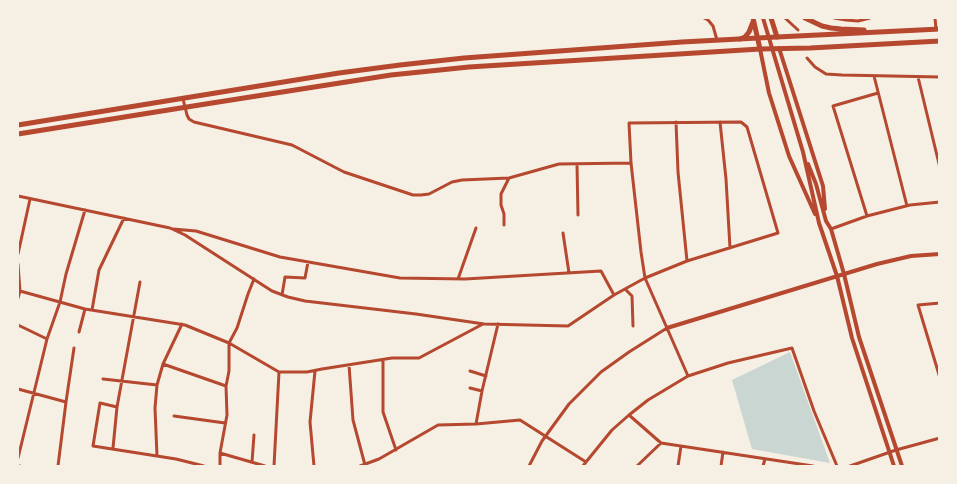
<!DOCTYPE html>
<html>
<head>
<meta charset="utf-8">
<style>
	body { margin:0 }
	#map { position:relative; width:957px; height:484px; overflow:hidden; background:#f6efe4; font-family:Figtree,sans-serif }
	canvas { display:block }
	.frame { position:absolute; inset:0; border:19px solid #f6efe4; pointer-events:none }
</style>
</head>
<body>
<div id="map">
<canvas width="957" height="484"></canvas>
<div class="frame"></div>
</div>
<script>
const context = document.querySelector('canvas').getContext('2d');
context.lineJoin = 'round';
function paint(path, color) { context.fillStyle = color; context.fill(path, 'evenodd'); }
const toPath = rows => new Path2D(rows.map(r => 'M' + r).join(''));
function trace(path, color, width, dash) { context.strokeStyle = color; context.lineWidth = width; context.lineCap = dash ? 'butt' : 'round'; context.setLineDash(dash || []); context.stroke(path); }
const water = toPath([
	[790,352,830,463,752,449,732,380]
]);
const minor = toPath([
	[704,18,708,20,713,26,717,40],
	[785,18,798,30],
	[834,18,846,20,858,21,870,18],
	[935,18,936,29],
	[807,58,815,67,826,74,842,75,940,77],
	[874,76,907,206],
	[918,77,940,168],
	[183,99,187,115,189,119,194,122,292,145,344,172,413,195,421,195,429,194,452,182,462,180,509,178,559,164,631,163],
	[676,122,678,172,687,261],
	[720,122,726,179,730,248],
	[577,164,578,215],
	[18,196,170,228,185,235,272,291,288,297,305,301,416,314,484,324,568,326,614,295,645,278,687,261,778,233,747,127,741,122,629,123,631,163,641,252,645,278,688,376],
	[867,216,833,106,878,93],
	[504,225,504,214,501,205,501,194,509,178],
	[173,229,196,231,280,257,400,278,465,279,601,271,614,295],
	[831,229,867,216,910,205,940,202],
	[563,233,569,273],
	[18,254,30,199],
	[18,264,20,291,18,298],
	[254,279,248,294,237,328,229,343,229,371,226,386,227,415,220,453,265,466],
	[458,279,476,228],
	[625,289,632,296,633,326],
	[20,291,85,309,185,325,229,343,279,372,307,372,322,369,392,358,419,358,483,324],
	[282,295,285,277,305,278,308,262],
	[940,303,918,305,940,378],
	[92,310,99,270,124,218],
	[18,325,47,339],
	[79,332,85,309],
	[383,360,383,412,396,450],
	[163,364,226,386],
	[349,365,353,420,365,465],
	[470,371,486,376],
	[103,379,157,385],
	[470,388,482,391],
	[18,389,66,402],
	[117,407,100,403,93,446,176,459,204,466],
	[629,415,661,443,813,466],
	[174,416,225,423],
	[476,424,482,391,498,324],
	[113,448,117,407,140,282],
	[157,456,155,408,157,385,163,364,182,324],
	[18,458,47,339,60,302,66,274,85,210],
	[252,462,254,435],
	[18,466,20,466],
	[58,466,66,402,74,348],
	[220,466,220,453],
	[274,466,279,372],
	[314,466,310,422,315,371],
	[360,466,379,459,438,425,476,424,520,420,586,462],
	[529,466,542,441,569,404,601,372,629,352,667,328],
	[583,466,586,462,612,430,629,415,648,400,688,376,728,363,792,348,814,411,837,466],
	[637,466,661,443],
	[678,466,681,446],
	[721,466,723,452],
	[763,466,765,459],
	[850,466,896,450,940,438]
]);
const tertiary = toPath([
	[763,18,803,152,819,223,837,276,852,338,894,466],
	[779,48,823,186,825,209],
	[760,49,769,93,789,156,815,214],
	[808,164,816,184,826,221,831,229,844,274,859,337,902,466],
	[667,328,877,264,911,256,940,254]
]);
const primary = toPath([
	[18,125,339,73,400,65,464,58,682,42,777,37],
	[18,134,212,103,391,75,469,67,760,49]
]);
const trunk = toPath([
	[753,18,760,49,810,48,940,41],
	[771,18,777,37,940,29],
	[805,18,822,26,831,28,841,29,864,30],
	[740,39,745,37,749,32,753,22]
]);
paint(water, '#c9d6d2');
trace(minor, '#b5482f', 3);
trace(tertiary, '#b5482f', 4);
trace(primary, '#b5482f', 5);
trace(trunk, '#b5482f', 5);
</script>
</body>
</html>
